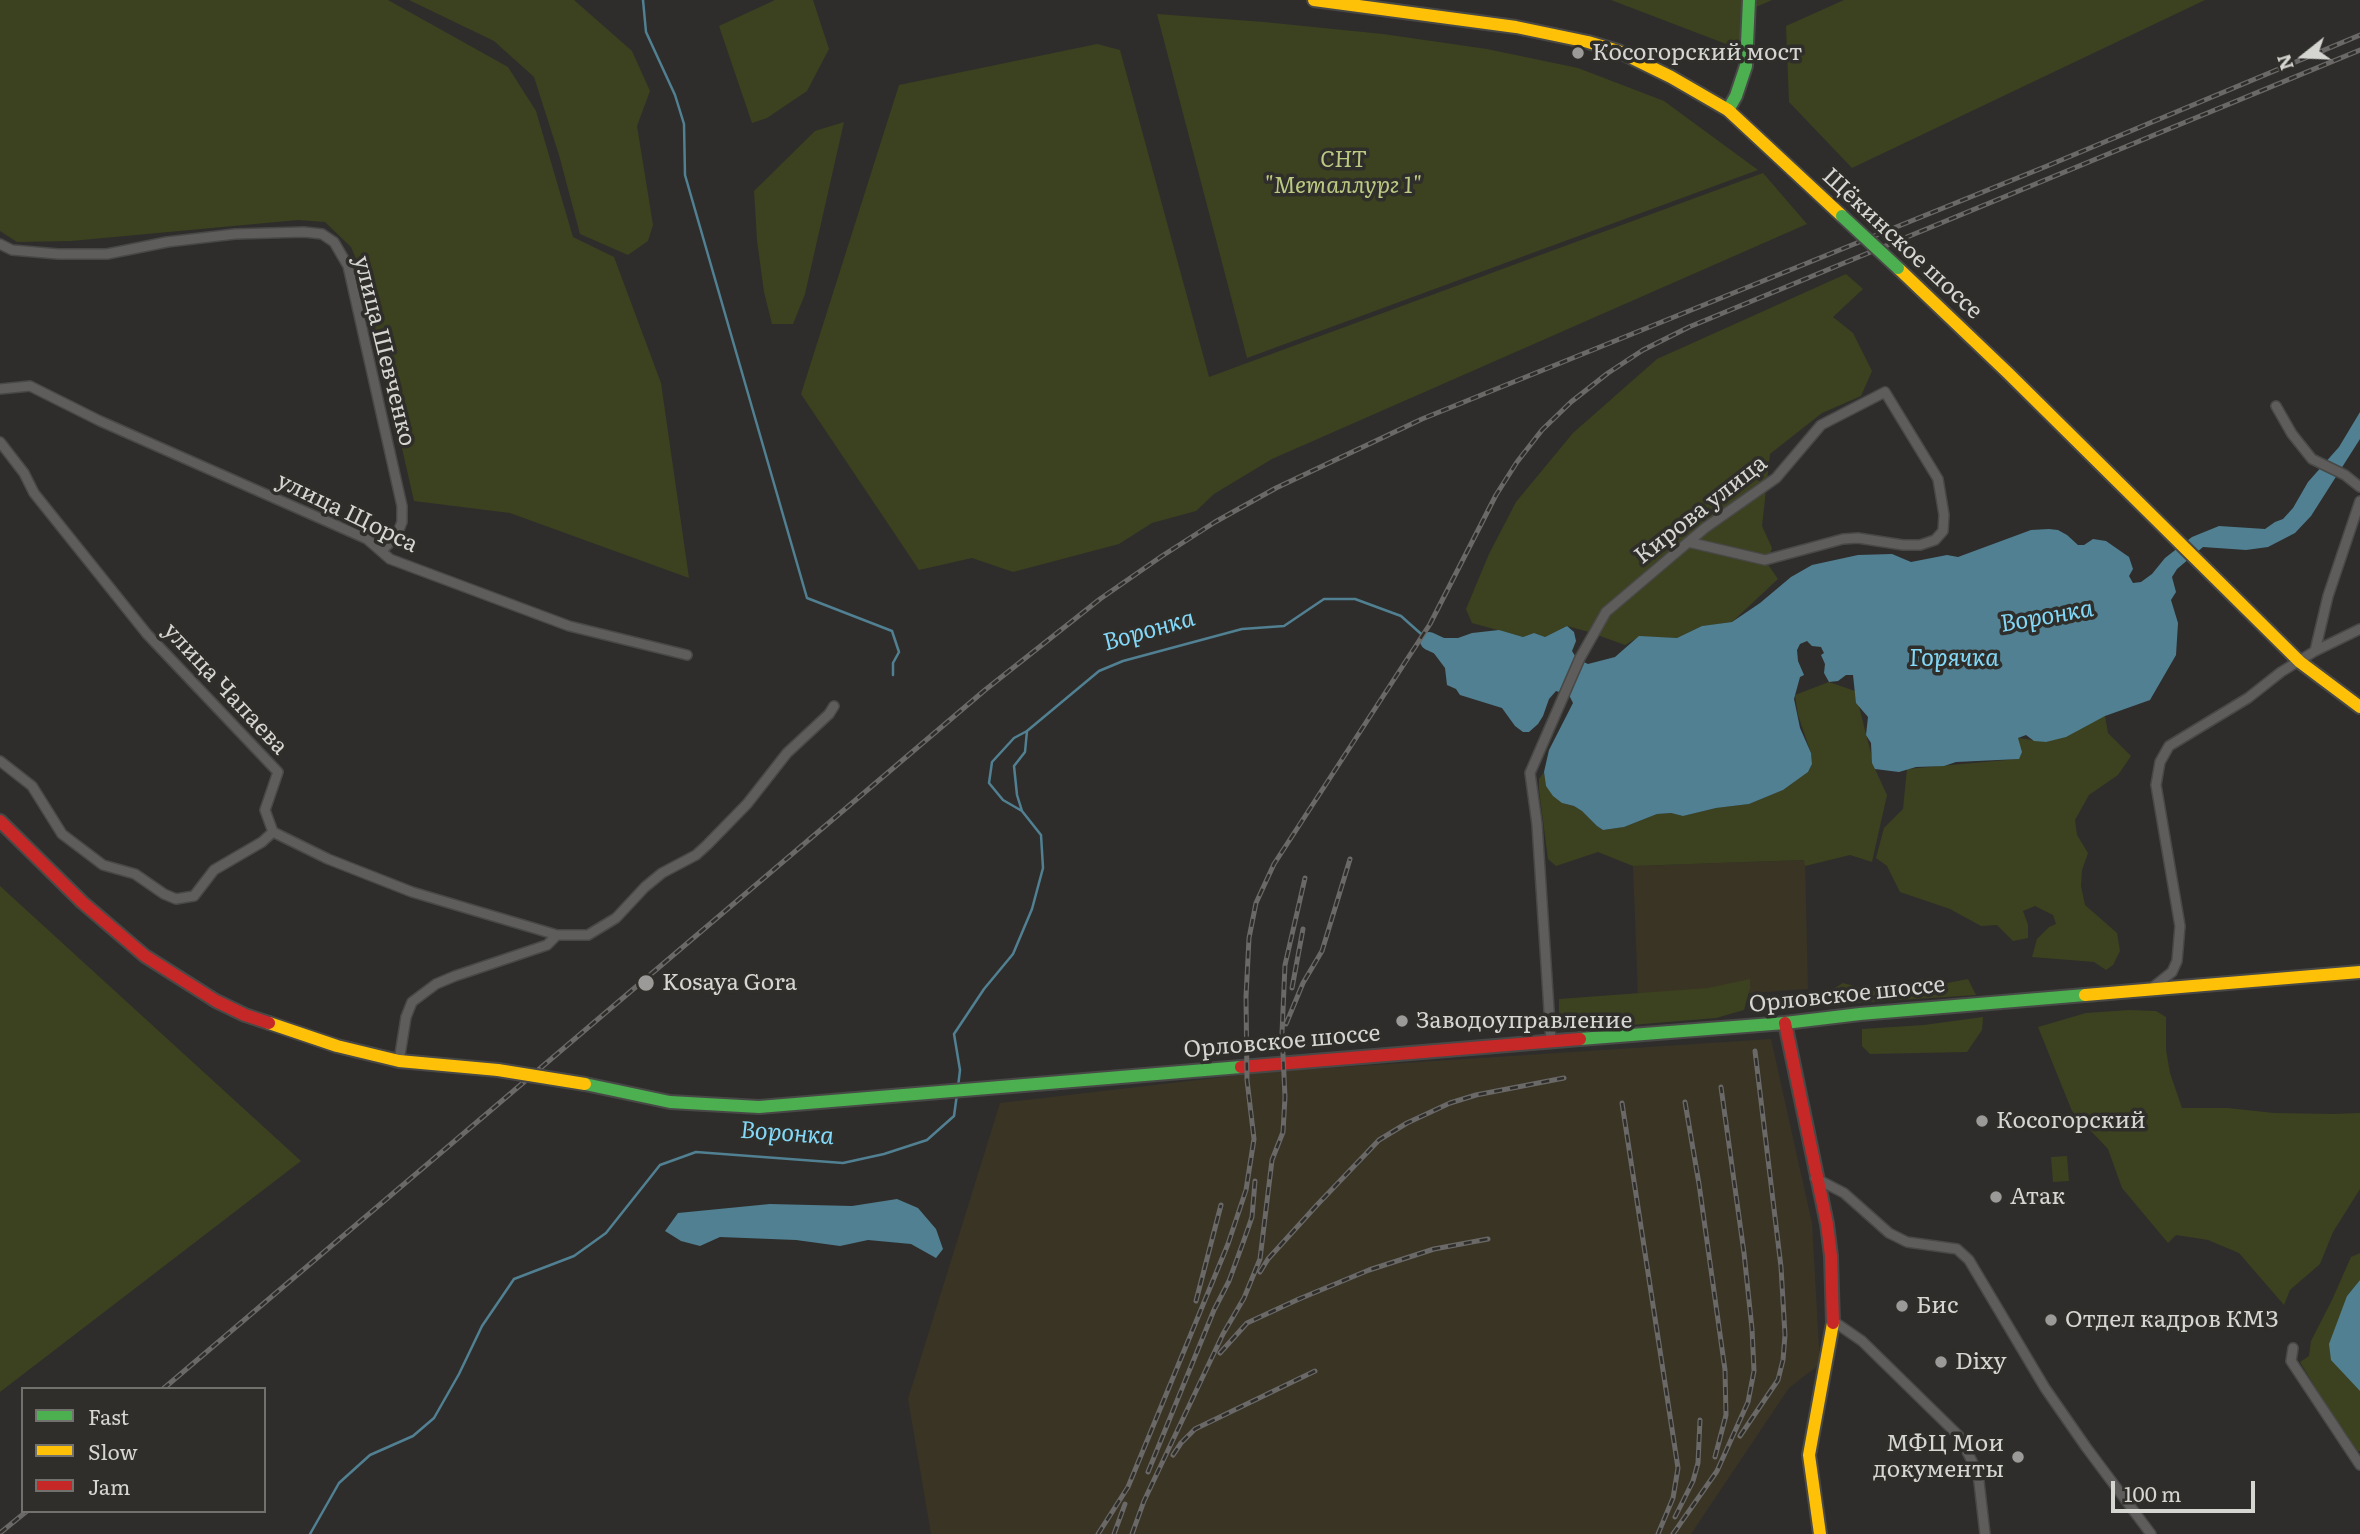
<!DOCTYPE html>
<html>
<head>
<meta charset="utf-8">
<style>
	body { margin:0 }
	#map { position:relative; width:2360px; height:1534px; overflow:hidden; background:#2e2d2b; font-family:Literata,serif }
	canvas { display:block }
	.legend { position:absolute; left:21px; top:1387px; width:245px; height:126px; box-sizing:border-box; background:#2f2e2a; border:2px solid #71716d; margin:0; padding:9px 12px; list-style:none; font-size:21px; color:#d5d5d2 }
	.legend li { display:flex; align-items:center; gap:14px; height:35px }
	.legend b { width:35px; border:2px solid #71716d }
	.north { position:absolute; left:2269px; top:21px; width:70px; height:70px; -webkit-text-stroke:5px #2f2e2a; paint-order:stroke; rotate:252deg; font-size:19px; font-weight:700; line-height:28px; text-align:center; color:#d5d5d2 }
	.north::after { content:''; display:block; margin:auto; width:24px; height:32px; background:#d5d5d2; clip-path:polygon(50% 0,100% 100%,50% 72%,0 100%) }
	.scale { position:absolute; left:2111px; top:1481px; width:144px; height:32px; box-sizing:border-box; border:4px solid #d5d5d2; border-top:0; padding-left:9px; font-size:21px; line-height:24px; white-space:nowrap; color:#d5d5d2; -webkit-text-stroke:5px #2f2e2a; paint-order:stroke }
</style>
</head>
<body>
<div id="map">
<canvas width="2360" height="1534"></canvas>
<ul class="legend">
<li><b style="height:9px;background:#4caf50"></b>Fast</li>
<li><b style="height:9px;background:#ffc107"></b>Slow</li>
<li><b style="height:9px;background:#c62828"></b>Jam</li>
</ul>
<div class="north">N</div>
<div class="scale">100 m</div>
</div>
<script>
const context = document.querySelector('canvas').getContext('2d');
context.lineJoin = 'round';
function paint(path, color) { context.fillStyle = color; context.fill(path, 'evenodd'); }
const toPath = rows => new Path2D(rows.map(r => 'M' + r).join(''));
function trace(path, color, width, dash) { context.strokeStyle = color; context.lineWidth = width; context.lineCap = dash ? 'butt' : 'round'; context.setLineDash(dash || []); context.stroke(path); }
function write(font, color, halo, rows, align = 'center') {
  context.font = font + ' Literata,serif'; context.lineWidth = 7; context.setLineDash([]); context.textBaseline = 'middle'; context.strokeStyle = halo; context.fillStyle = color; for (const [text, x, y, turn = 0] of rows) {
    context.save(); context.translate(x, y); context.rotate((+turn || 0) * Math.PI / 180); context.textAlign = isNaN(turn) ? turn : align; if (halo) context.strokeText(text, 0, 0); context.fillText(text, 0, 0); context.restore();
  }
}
const industrial = toPath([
	[1805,860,1808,989,1737,994,1638,997,1633,866],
	[1771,1039,1812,1223,1820,1364,1789,1388,1691,1534,931,1534,908,1399,1000,1103,1266,1072]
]);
const green = toPath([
	[0,0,388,0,508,67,536,111,573,237,614,257,661,383,689,578,510,513,414,501,362,273,351,247,325,222,298,220,71,241,17,242,0,231],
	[409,0,574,0,632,51,650,91,637,126,653,225,648,241,628,255,580,234,559,155,534,77,494,41],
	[775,0,813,0,829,49,807,91,767,118,752,123,719,26],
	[1611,0,1772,0,1749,10,1747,52],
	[1844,0,2205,0,1852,168,1789,102,1786,26],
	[1157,14,1264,22,1383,34,1487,49,1578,68,1664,101,1758,170,1247,358],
	[1097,44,1120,50,1209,377,1763,173,1807,224,1272,459,1214,494,1196,511,1152,523,1119,544,1013,572,972,558,919,570,801,394,899,85],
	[844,122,805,294,793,324,772,324,764,292,757,240,754,191,815,131],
	[1846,274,1863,289,1833,317,1853,333,1872,371,1861,396,1822,413,1770,454,1762,526,1772,548,1767,563,1778,579,1732,622,1702,626,1677,638,1639,637,1625,645,1589,632,1567,626,1545,637,1534,633,1523,637,1472,623,1466,609,1489,554,1516,502,1573,433,1657,359],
	[1829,682,1855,691,1875,769,1887,795,1872,862,1850,855,1805,866,1804,860,1633,866,1598,852,1556,866,1548,859,1539,790,1539,779,1544,772,1546,786,1562,803,1574,806,1582,811,1597,826,1603,830,1624,827,1657,814,1671,813,1683,816,1716,808,1749,804,1783,790,1808,772,1812,764,1811,753,1798,715,1795,695],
	[2105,716,2108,733,2131,756,2118,775,2089,795,2075,820,2077,835,2088,853,2082,870,2081,886,2085,905,2117,933,2120,951,2113,965,2106,970,2094,962,2032,957,2037,939,2049,927,2056,924,2053,915,2035,906,2023,911,2028,925,2028,938,2013,941,1997,925,1981,926,1950,909,1900,892,1887,866,1876,858,1884,828,1903,809,1907,769,2018,759,2018,738,2046,742],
	[0,886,301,1161,0,1392],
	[1750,979,1750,988,1744,1010,1716,1018,1559,1031,1559,999,1708,988],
	[1921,979,1937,985,1968,979,1976,995,1825,1005,1828,992,1843,983,1862,988,1901,988],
	[2129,1010,2156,1011,2166,1017,2166,1050,2170,1073,2182,1108,2228,1108,2274,1113,2333,1114,2360,1113,2360,1189,2333,1232,2320,1264,2290,1290,2284,1305,2239,1253,2208,1240,2176,1235,2168,1243,2122,1188,2108,1149,2072,1111,2038,1027,2086,1013],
	[1983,1017,1982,1030,1967,1052,1870,1054,1862,1046,1862,1029,1924,1025],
	[2067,1156,2069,1181,2053,1182,2051,1157],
	[2360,1253,2360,1280,2347,1296,2360,1390,2360,1451,2354,1451,2300,1362,2309,1356,2311,1341,2332,1300,2351,1257]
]);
const water = toPath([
	[2360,412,2360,439,2311,516,2295,533,2268,547,2246,550,2203,547,2177,569,2172,577,2176,592,2171,600,2178,623,2176,655,2150,700,2105,716,2066,737,2046,742,2034,741,2026,735,2018,738,2022,752,2019,759,1956,762,1944,766,1916,767,1899,772,1875,769,1872,763,1871,743,1866,735,1868,717,1856,703,1853,675,1846,675,1838,681,1829,682,1824,673,1825,664,1821,655,1824,653,1821,647,1812,646,1807,641,1800,644,1797,650,1798,661,1804,675,1800,677,1794,699,1800,728,1811,753,1812,764,1808,772,1783,790,1749,804,1716,808,1683,816,1671,813,1657,814,1624,827,1603,830,1597,826,1582,811,1574,806,1562,803,1553,796,1546,786,1544,772,1549,750,1573,703,1569,695,1556,691,1549,699,1543,716,1538,724,1529,732,1523,732,1515,726,1502,708,1460,695,1456,689,1447,685,1445,668,1433,652,1441,638,1458,638,1472,633,1499,630,1523,637,1534,633,1545,637,1567,626,1574,632,1576,641,1572,651,1577,659,1588,664,1615,657,1639,636,1677,638,1702,626,1732,622,1760,603,1791,577,1812,565,1858,555,1892,554,1911,562,1947,555,1958,557,2031,530,2049,529,2058,530,2067,535,2078,545,2084,545,2093,539,2106,541,2129,557,2133,569,2129,576,2133,583,2141,582,2152,574,2165,558,2192,537,2219,526,2265,529,2275,522,2283,519,2293,508,2308,482,2339,447],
	[897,1199,918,1208,936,1229,943,1249,936,1258,911,1244,868,1240,840,1246,796,1240,720,1237,700,1246,681,1241,665,1231,678,1213,770,1204,852,1206],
	[2360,1280,2360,1391,2331,1360,2329,1344,2347,1296]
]);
const stream = toPath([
	[643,0,646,32,675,95,684,124,685,175,807,598,892,631,899,652,893,663,893,675],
	[1022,811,1003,800,989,783,992,762,1014,738,1027,731],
	[958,1087,960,1070,954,1034,984,989,1013,954,1032,909,1043,868,1041,835,1022,811,1017,795,1014,766,1025,752,1027,731,1099,671,1123,661,1242,629,1284,626,1324,599,1355,599,1401,616,1429,641],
	[310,1534,339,1483,370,1455,413,1436,434,1418,459,1374,482,1326,514,1279,574,1256,606,1233,660,1165,696,1152,843,1163,884,1154,927,1140,954,1116,957,1094]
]);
const river = toPath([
	[1429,641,1457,654]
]);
const street = toPath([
	[0,244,12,250,58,254,107,254,167,242,235,234,304,232,322,234,334,242,348,266,402,506,402,522,396,537,381,551],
	[0,389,30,386,100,421,367,539,390,559,569,626,687,655],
	[2276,406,2292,434,2312,459,2345,475,2360,487],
	[0,442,24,473,34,493,147,634,278,772,265,810,273,832,328,859,412,892,557,935],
	[2315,651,2360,629],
	[0,761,32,786,62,834,103,865,135,874,164,894,176,899,194,896,214,870,262,842,273,832],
	[2152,988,2172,972,2177,961,2180,926,2156,785,2160,762,2169,746,2248,698,2281,672,2315,651,2328,596,2360,501],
	[1551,1041,1537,824,1530,773,1580,658,1606,612,1705,528,1776,478,1821,425,1885,392,1938,479,1944,515,1943,531,1935,540,1920,545,1903,545,1858,538,1843,539,1765,560,1688,542],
	[399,1061,406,1017,412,1002,436,984,455,976,547,945,557,935,588,935,616,918,645,887,662,873,696,855,707,845,747,804,787,753,829,714,834,706],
	[1815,1178,1844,1193,1889,1233,1907,1242,1957,1249,1969,1260,2045,1388,2086,1447,2151,1534],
	[1833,1321,1862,1341,1959,1436,1978,1473,1985,1534],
	[2293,1348,2291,1361,2360,1465]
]);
const fast = toPath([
	[1728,110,1736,96,1746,66,1749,0],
	[1580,1039,1785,1023,1860,1014,2085,995],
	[585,1084,670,1102,759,1107,1241,1067]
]);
const slow = toPath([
	[1314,0,1516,27,1588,42,1618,51,1671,77,1728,110,1842,216],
	[1898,268,2008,373,2300,662,2360,707],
	[2085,995,2360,972],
	[269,1023,337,1046,399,1061,498,1070],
	[1820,1534,1809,1455,1833,1323]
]);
const jam = toPath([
	[0,821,82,902,145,956,216,1001,245,1015,269,1023],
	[1785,1023,1827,1224,1831,1256,1833,1323],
	[1241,1067,1580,1039]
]);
const rail = toPath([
	[1292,988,1303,929],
	[1286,1024,1303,983,1322,951,1350,859],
	[1685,1102,1699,1184,1725,1370,1726,1415,1715,1457],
	[1622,1103,1678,1468,1673,1498,1658,1534],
	[1260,1272,1268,1259,1317,1205,1379,1140,1407,1123,1450,1103,1476,1095,1564,1078],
	[1196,1301,1221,1205],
	[1220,1353,1247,1323,1299,1299,1369,1270,1434,1249,1488,1239],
	[163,1389,985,690,1100,599,1162,556,1215,522,1276,488,1422,419,2047,166,2360,35],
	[1740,1436,1778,1380,1783,1360,1785,1335,1781,1267,1755,1051],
	[1173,1455,1181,1443,1195,1429,1315,1371],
	[1148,1472,1214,1310,1229,1281,1244,1240,1252,1217,1255,1181],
	[1675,1517,1693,1481,1698,1463,1700,1420],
	[0,1533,27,1511],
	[1098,1534,1128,1487,1228,1244,1246,1190,1254,1139,1247,1080,1246,997,1249,938,1256,903,1274,864,1430,624,1496,495,1517,462,1542,430,1571,402,1608,373,1643,350,1689,327,2360,50],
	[1114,1534,1125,1504],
	[1132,1534,1144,1501,1223,1334,1244,1298,1260,1259,1272,1160,1283,1132,1285,1097,1282,1033,1285,965,1305,878],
	[1673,1534,1717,1471,1748,1402,1754,1371,1752,1329,1744,1253,1721,1087]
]);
const fastBridge = toPath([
	[1842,216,1898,268]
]);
const slowBridge = toPath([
	[498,1070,585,1084]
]);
const markers = [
	[1578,53,7,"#9b9a98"],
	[646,983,9,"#9b9a98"],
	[1402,1021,7,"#9b9a98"],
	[1982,1121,7,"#9b9a98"],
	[1996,1197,7,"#9b9a98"],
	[1902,1306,7,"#9b9a98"],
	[2051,1320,7,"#9b9a98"],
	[1941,1362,7,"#9b9a98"],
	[2018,1457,7,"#9b9a98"]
];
const poiNames = [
	["Косогорский мост",1592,53],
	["Kosaya Gora",662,983],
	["Заводоуправление",1416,1021],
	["Косогорский",1996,1121],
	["Атак",2010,1197],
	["Бис",1916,1306],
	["Отдел кадров КМЗ",2065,1320],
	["Dixy",1955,1362],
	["МФЦ Мои",2004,1444,"right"],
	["документы",2004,1470,"right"]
];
const parkNames = [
	["СНТ",1343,160],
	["\"Металлург 1\"",1343,186]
];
const streetNames = [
	["Щёкинское шоссе",1902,244,43],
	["улица Шевченко",384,351,76],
	["Кирова улица",1701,510,-38],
	["улица Щорса",347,513,26],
	["улица Чапаева",225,689,47],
	["Орловское шоссе",1847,995,-6],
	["Орловское шоссе",1282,1042,-5]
];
const waterNames = [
	["Воронка",2047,617,-10],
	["Воронка",1149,631,-16],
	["Горячка",1954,659],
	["Воронка",787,1134,4]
];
paint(industrial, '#3a3425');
paint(green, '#3c421f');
paint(water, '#518092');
trace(stream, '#518092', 2.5);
trace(river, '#518092', 18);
trace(street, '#484847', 12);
trace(fast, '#484847', 16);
trace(slow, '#484847', 16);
trace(jam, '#484847', 16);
trace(street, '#5e5d5c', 9);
trace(fast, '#4caf50', 12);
trace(slow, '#ffc107', 12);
trace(jam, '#c62828', 12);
trace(rail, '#6a6968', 5);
trace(rail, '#2f2e2a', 2.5, [8]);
trace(fastBridge, '#484847', 16, []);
trace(slowBridge, '#484847', 16, []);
trace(fastBridge, '#4caf50', 12);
trace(slowBridge, '#ffc107', 12);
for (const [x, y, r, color] of markers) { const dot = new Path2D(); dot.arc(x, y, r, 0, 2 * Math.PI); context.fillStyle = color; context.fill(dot); trace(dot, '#2f2e2a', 2.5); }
write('23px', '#d5d5d2', '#2f2e2a', poiNames, 'left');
write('italic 23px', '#bcc983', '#2f2e2a', parkNames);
write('23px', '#d5d5d2', '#2f2e2a', streetNames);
write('italic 24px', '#83d8f7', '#2f2e2a', waterNames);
</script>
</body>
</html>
